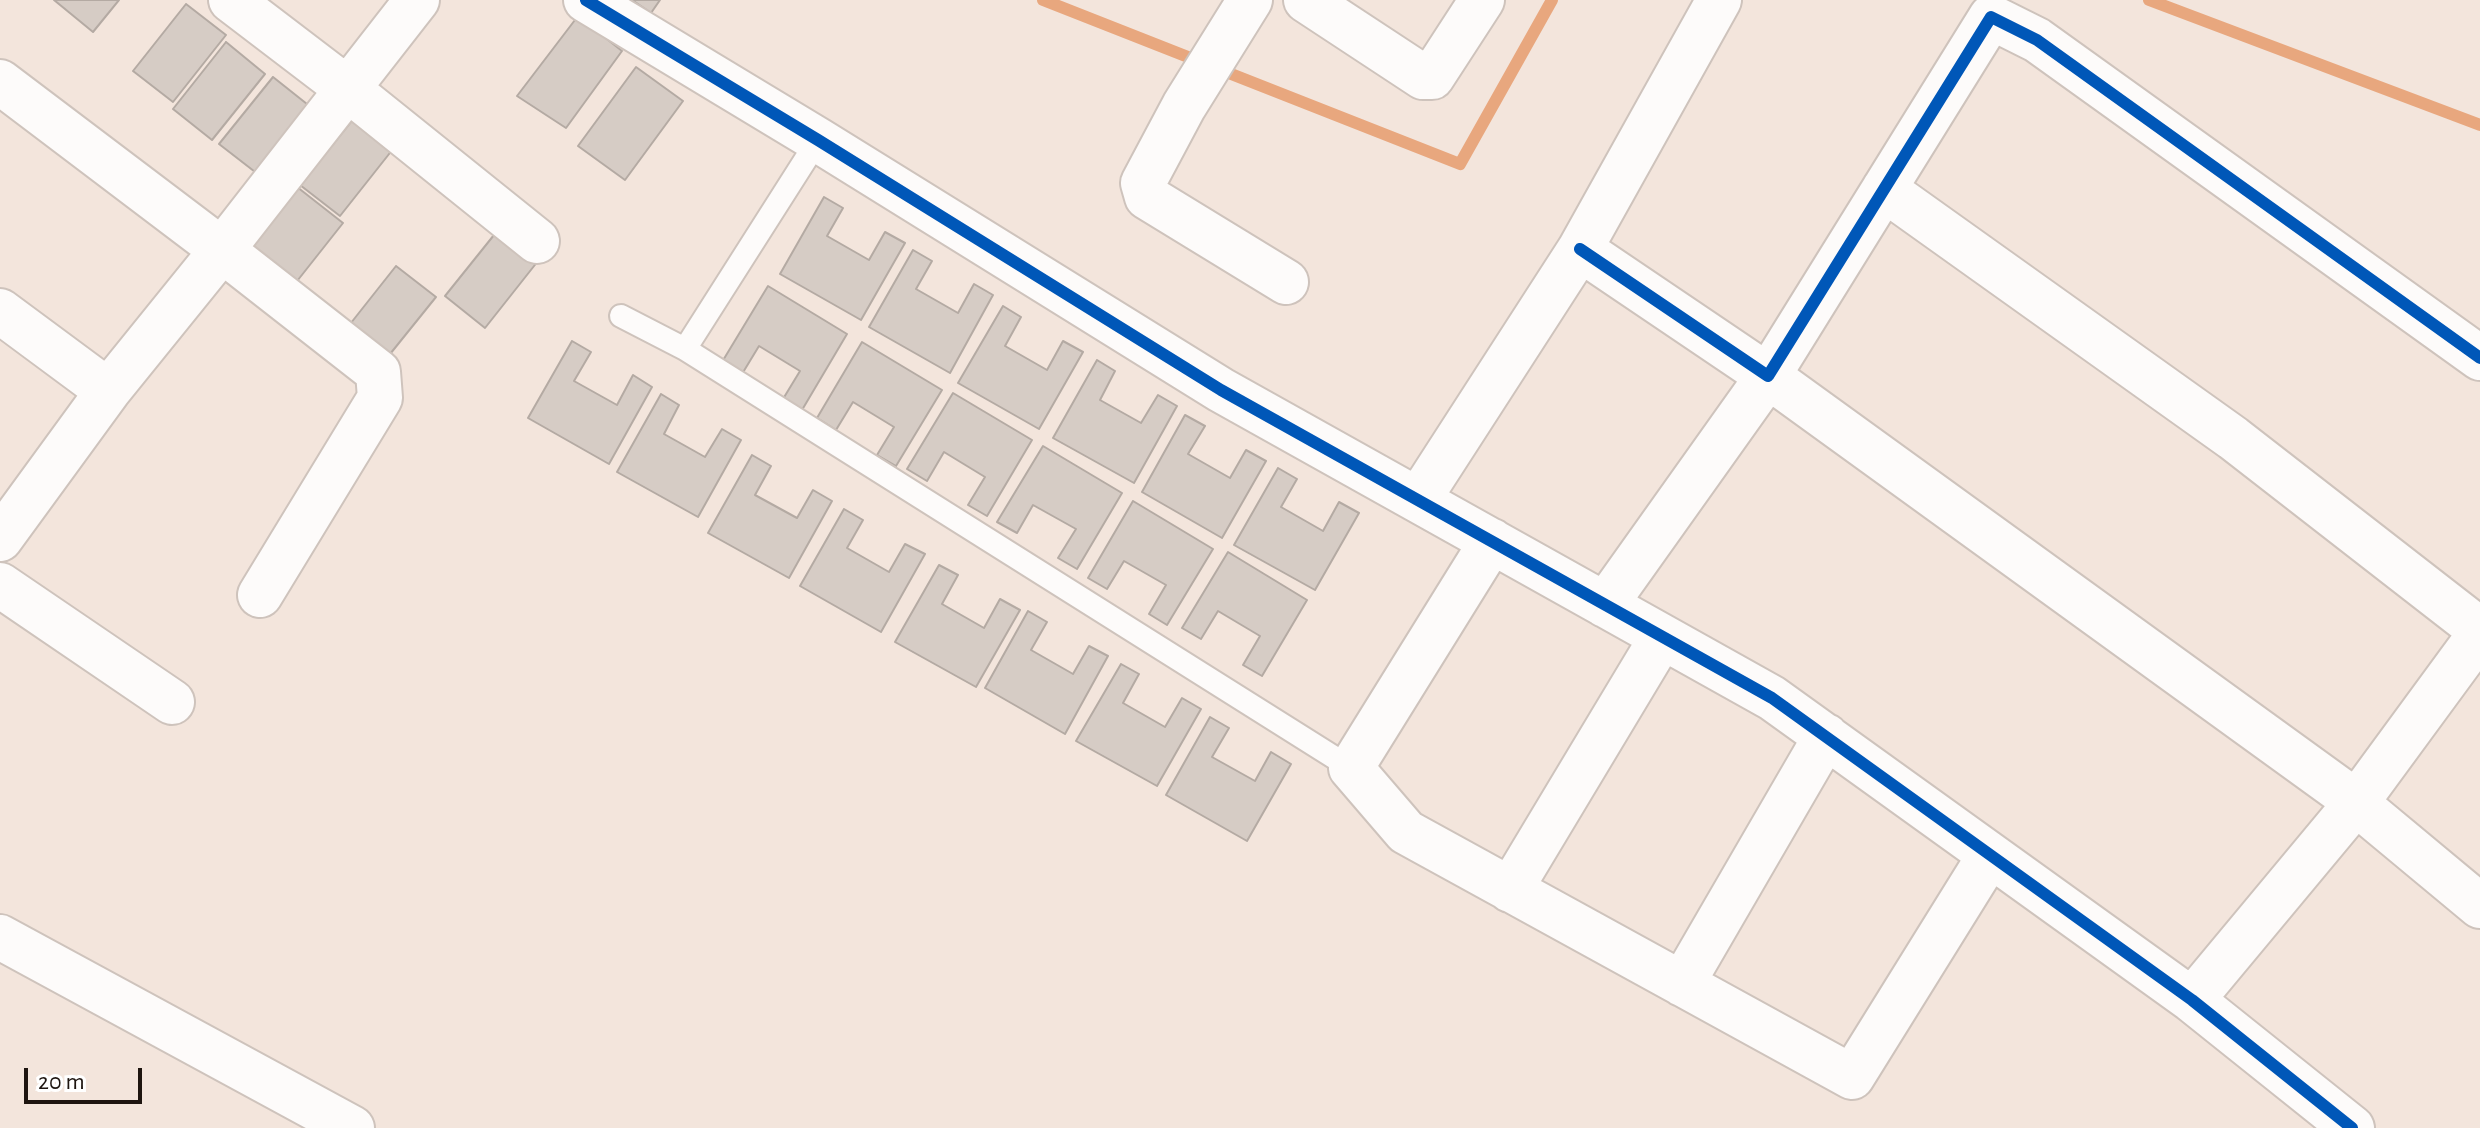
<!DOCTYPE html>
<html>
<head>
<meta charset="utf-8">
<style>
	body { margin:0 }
	#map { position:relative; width:2480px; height:1128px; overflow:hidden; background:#f3e5dc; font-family:"Alegreya Sans",sans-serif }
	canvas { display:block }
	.scale { position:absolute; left:24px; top:1068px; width:118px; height:36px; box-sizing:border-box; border:4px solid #1e1510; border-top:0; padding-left:10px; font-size:24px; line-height:28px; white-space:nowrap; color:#1e1510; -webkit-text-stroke:6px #fff; paint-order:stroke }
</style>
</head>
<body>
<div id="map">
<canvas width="2480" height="1128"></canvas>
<div class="scale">20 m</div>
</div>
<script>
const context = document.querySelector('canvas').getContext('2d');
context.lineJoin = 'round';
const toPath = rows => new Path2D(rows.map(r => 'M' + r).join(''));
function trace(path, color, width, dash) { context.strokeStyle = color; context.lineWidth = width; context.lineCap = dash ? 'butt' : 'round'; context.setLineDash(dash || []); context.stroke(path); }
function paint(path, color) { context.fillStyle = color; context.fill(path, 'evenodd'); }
const stream = toPath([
	[1043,0,1460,164,1552,0],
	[2149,0,2480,125]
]);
const building = toPath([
	[54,0,119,0,93,32,54,0],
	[632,0,660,0,651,13,632,0],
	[186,4,226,35,173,102,133,71,186,4],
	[578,16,622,51,566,128,517,96,578,16],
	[226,42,265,74,212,140,173,109,226,42],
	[636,67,683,101,625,180,578,146,636,67],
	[273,77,312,108,259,175,219,144,273,77],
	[354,118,393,149,340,216,300,185,354,118],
	[292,183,343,223,290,290,242,252,292,183],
	[824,197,843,208,827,236,869,260,885,232,905,243,861,320,780,274,824,197],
	[498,230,538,261,485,328,445,296,498,230],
	[913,250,932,261,916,289,958,313,974,284,993,295,950,373,869,327,913,250],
	[396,266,436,297,382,364,343,333,396,266],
	[768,286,847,334,802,410,783,399,800,371,759,346,742,374,722,362,768,286],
	[1003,306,1021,317,1005,346,1047,370,1063,341,1083,352,1039,429,958,383,1003,306],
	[572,341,591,352,574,381,617,405,633,375,652,387,609,464,528,418,572,341],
	[862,342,942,390,896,466,877,455,894,427,853,402,836,430,817,418,862,342],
	[1097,360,1115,371,1100,400,1141,423,1158,395,1177,406,1134,483,1053,438,1097,360],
	[953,393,1032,440,987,516,968,505,985,477,944,452,927,481,907,469,953,393],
	[661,394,679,405,664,434,705,457,722,429,741,440,698,517,617,472,661,394],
	[1185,415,1205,426,1188,454,1230,478,1246,450,1266,461,1222,538,1142,492,1185,415],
	[1043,446,1122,493,1077,569,1058,558,1076,529,1033,505,1017,533,997,522,1043,446],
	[752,455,771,466,755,495,797,518,813,490,832,501,789,578,708,533,752,455],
	[1278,468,1297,479,1281,507,1323,531,1339,502,1359,513,1315,590,1234,545,1278,468],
	[1133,501,1213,549,1167,625,1149,614,1166,585,1124,561,1107,589,1088,578,1133,501],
	[844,509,863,520,847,548,889,572,905,544,925,554,881,632,800,586,844,509],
	[1228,552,1307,600,1262,676,1243,665,1260,636,1218,611,1201,639,1182,628,1228,552],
	[939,565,958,575,942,604,984,628,1000,599,1020,610,976,687,895,642,939,565],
	[1028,611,1047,622,1031,650,1073,674,1089,646,1108,656,1065,734,985,688,1028,611],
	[1121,664,1139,674,1123,703,1165,727,1182,698,1201,709,1157,786,1076,741,1121,664],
	[1210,717,1229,728,1212,757,1255,781,1271,752,1291,764,1247,841,1166,795,1210,717]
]);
const service = toPath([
	[621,316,685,349,818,140],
	[685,349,1351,768]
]);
const minor = toPath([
	[231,0,349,90,537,241],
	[586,0,818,140,1221,390,1772,698,2192,1000,2352,1128],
	[1250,0,1184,106,1143,183,1147,197,1286,282],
	[1306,0,1423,77,1432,77,1482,0],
	[0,82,222,250,378,372,380,398,260,595],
	[1884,189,2233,438,2480,630],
	[1580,249,1768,376,1991,17,2037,40,2480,358],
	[0,311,108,391],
	[1418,500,1580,249,1719,0],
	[0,539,108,391,222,250,417,0],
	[1492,541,1351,768,1406,832,1852,1077,1990,855],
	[0,585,172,702],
	[1605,605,1768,376,2344,793,2480,906],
	[1510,890,1662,637],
	[0,937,352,1128],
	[1682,984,1826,736],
	[2192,1000,2356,803,2480,634]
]);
const cycleway = toPath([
	[586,0,818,140,1221,390,1772,698,2192,1000,2352,1128],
	[1580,249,1768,376,1991,17,2037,40,2480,358]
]);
trace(stream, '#e8a77e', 12);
paint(building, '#d6ccc5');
trace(building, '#b4aaa3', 2);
trace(service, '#cec3bc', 26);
trace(minor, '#cec3bc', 48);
trace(service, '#fdfbfa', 22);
trace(minor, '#fdfbfa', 44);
trace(cycleway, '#0057b8', 12);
</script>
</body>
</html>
